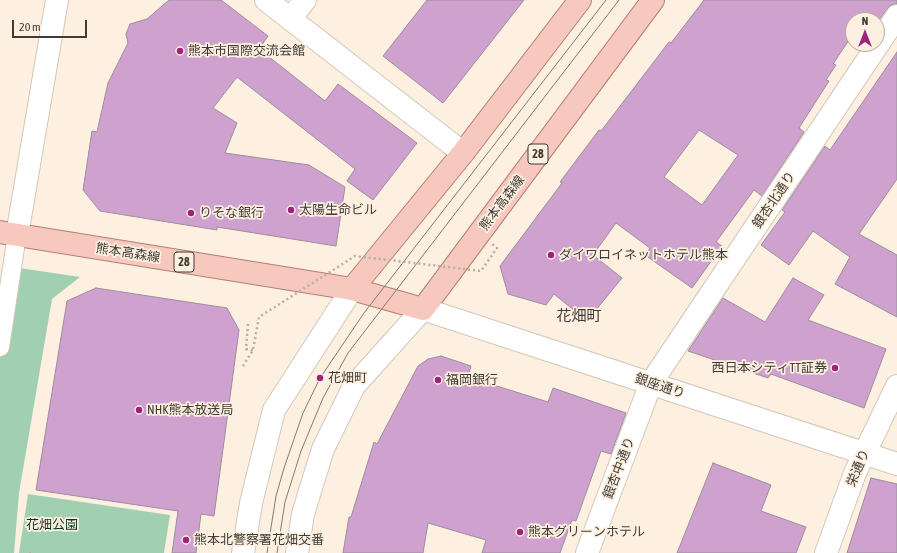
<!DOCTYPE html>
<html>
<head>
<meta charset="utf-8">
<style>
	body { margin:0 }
	#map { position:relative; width:897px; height:553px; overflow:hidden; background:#fdf0e1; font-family:"Asap Condensed",sans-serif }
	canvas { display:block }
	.north { position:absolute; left:845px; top:12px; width:40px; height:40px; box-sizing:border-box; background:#fdf0e1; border:1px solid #b1a89c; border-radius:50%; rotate:0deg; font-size:11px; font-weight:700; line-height:16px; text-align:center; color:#403b35 }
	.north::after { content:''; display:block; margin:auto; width:14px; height:18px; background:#9c247d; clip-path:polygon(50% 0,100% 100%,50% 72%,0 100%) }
	.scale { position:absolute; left:12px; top:20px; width:75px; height:18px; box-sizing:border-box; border:2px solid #403b35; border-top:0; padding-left:5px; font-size:12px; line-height:14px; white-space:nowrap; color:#403b35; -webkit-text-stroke:3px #fdf0e1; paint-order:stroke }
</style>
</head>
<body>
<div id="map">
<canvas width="897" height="553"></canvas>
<div class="north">N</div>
<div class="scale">20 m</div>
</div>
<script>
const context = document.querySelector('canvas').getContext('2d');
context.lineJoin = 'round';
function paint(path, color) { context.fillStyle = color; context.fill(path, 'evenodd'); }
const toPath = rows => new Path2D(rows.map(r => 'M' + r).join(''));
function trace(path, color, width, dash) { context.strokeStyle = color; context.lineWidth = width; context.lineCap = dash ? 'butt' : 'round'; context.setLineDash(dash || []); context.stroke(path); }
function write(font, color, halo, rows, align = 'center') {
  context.font = font + ' "Asap Condensed","Noto Sans JP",sans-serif'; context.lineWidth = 3.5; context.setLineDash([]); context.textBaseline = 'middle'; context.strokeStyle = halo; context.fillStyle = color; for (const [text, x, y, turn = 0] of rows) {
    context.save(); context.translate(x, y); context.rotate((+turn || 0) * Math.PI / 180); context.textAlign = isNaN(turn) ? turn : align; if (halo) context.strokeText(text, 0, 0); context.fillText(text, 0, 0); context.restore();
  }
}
const green = toPath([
	[13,267,80,277,52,299,19,493,14,553,0,553,0,347],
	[28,494,170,515,164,553,19,553]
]);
const building = toPath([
	[169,0,221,0,268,36,259,49,325,101,338,84,417,143,373,200,347,181,355,169,237,77,213,108,237,123,225,153,309,165,345,187,336,246,217,227,217,230,100,211,83,190,92,131,97,132,108,83,128,43,126,34,130,24,147,19,169,0],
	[427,0,524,0,443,103,383,56,427,0],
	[704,0,897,0,897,4,891,5,887,9,879,20,853,20,853,34,833,64,836,65,826,80,829,81,799,128,804,132,762,196,754,190,716,242,722,246,692,288,645,255,650,248,616,223,593,255,622,278,587,321,554,294,546,305,508,294,500,266,562,183,560,182,599,130,601,131,669,42,671,43,704,0],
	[699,130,738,155,702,205,664,177,699,130],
	[897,52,897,179,859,234,897,255,897,317,835,284,850,257,813,231,789,265,761,245,785,212,782,210,825,146,830,150,897,52],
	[793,278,824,295,808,320,886,349,864,408,771,374,768,378,688,351,723,298,765,322,793,278],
	[96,288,227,308,239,330,214,516,201,514,196,553,172,553,178,511,36,490,67,301,96,288],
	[441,356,471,366,468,377,548,402,553,388,626,413,611,454,601,451,576,521,572,520,560,553,482,553,486,540,428,523,423,553,343,553,349,517,351,517,374,442,377,444,418,366,428,359,441,356],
	[713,463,771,485,761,511,806,527,796,553,677,553,713,463],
	[871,478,897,484,897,553,847,553,871,478]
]);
const path = toPath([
	[248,324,246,349,253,350],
	[29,553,32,553]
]);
const pedestrian = toPath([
	[0,347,17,235]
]);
const minor = toPath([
	[266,0,463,153],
	[290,19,305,0],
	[587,553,651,383,897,16],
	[826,553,855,473,897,386]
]);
const tertiary = toPath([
	[17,235,57,0],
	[243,553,251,503,274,410,352,289],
	[297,553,303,514,323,449,354,386,423,309,897,464]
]);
const primary = toPath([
	[0,232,352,289,423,309,653,0],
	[352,289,463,153,580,0]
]);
const tram = toPath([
	[267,553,276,496,284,468,303,413,320,378,364,313,606,0],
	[277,553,285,502,301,451,323,398,348,353,619,0]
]);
const pathBridge = toPath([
	[243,366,253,350,259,317,355,256,481,271,497,248,491,243]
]);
const markers = [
	[180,51,4,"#9c247d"],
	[291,210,4,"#9c247d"],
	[191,213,4,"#9c247d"],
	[551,255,4,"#9c247d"],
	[835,368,4,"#9c247d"],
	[320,378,4,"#9c247d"],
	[438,380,4,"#9c247d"],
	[139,410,4,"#9c247d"],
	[520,532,4,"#9c247d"],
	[186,540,4,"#9c247d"]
];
const shields = [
	[538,154,20],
	[184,262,20]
];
const shieldNames = [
	["28",538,154],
	["28",184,262]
];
const poiNames = [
	["熊本市国際交流会館",188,51],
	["太陽生命ビル",299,210],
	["りそな銀行",199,213],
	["ダイワロイネットホテル熊本",559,255],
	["西日本シティTT証券",827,368,"right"],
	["花畑町",328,378],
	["福岡銀行",446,380],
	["NHK熊本放送局",147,410],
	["熊本グリーンホテル",528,532],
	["熊本北警察署花畑交番",194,540]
];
const streetNames = [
	["銀杏北通り",774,200,-56],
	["熊本高森線",502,203,-53],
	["熊本高森線",128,253,9],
	["銀座通り",660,386,18],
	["銀杏中通り",619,468,-69],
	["栄通り",858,468,-67]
];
const parkNames = [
	["花畑公園",52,525]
];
const quarterNames = [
	["花畑町",579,316]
];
paint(green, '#a1cfb1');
paint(building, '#cfa1ce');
trace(building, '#9b8e9b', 1);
trace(pedestrian, '#d4c7b9', 20);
trace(minor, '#d4c7b9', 24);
trace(tertiary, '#d4c7b9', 24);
trace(primary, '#b37f72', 24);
trace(path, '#b7ada1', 2.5, [2, 3]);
trace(pedestrian, '#fff', 18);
trace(minor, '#fff', 22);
trace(tertiary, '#fff', 22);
trace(primary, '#f7c8be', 22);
trace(tram, '#827b71', 1);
trace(pathBridge, '#b7ada1', 2.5, [2, 3]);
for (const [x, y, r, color] of markers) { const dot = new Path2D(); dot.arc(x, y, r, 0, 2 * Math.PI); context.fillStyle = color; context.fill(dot); trace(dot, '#fdf0e1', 1.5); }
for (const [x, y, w] of shields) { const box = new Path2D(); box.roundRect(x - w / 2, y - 10, w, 20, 3); context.fillStyle = '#fdf0e1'; context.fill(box); trace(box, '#403b35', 1); }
write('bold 12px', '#403b35', null, shieldNames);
write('13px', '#403b35', '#fdf0e1', poiNames, 'left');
write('13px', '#403b35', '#fdf0e1', streetNames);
write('13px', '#07371f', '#fdf0e1', parkNames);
write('15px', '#403b35', '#fdf0e1', quarterNames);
</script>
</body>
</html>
